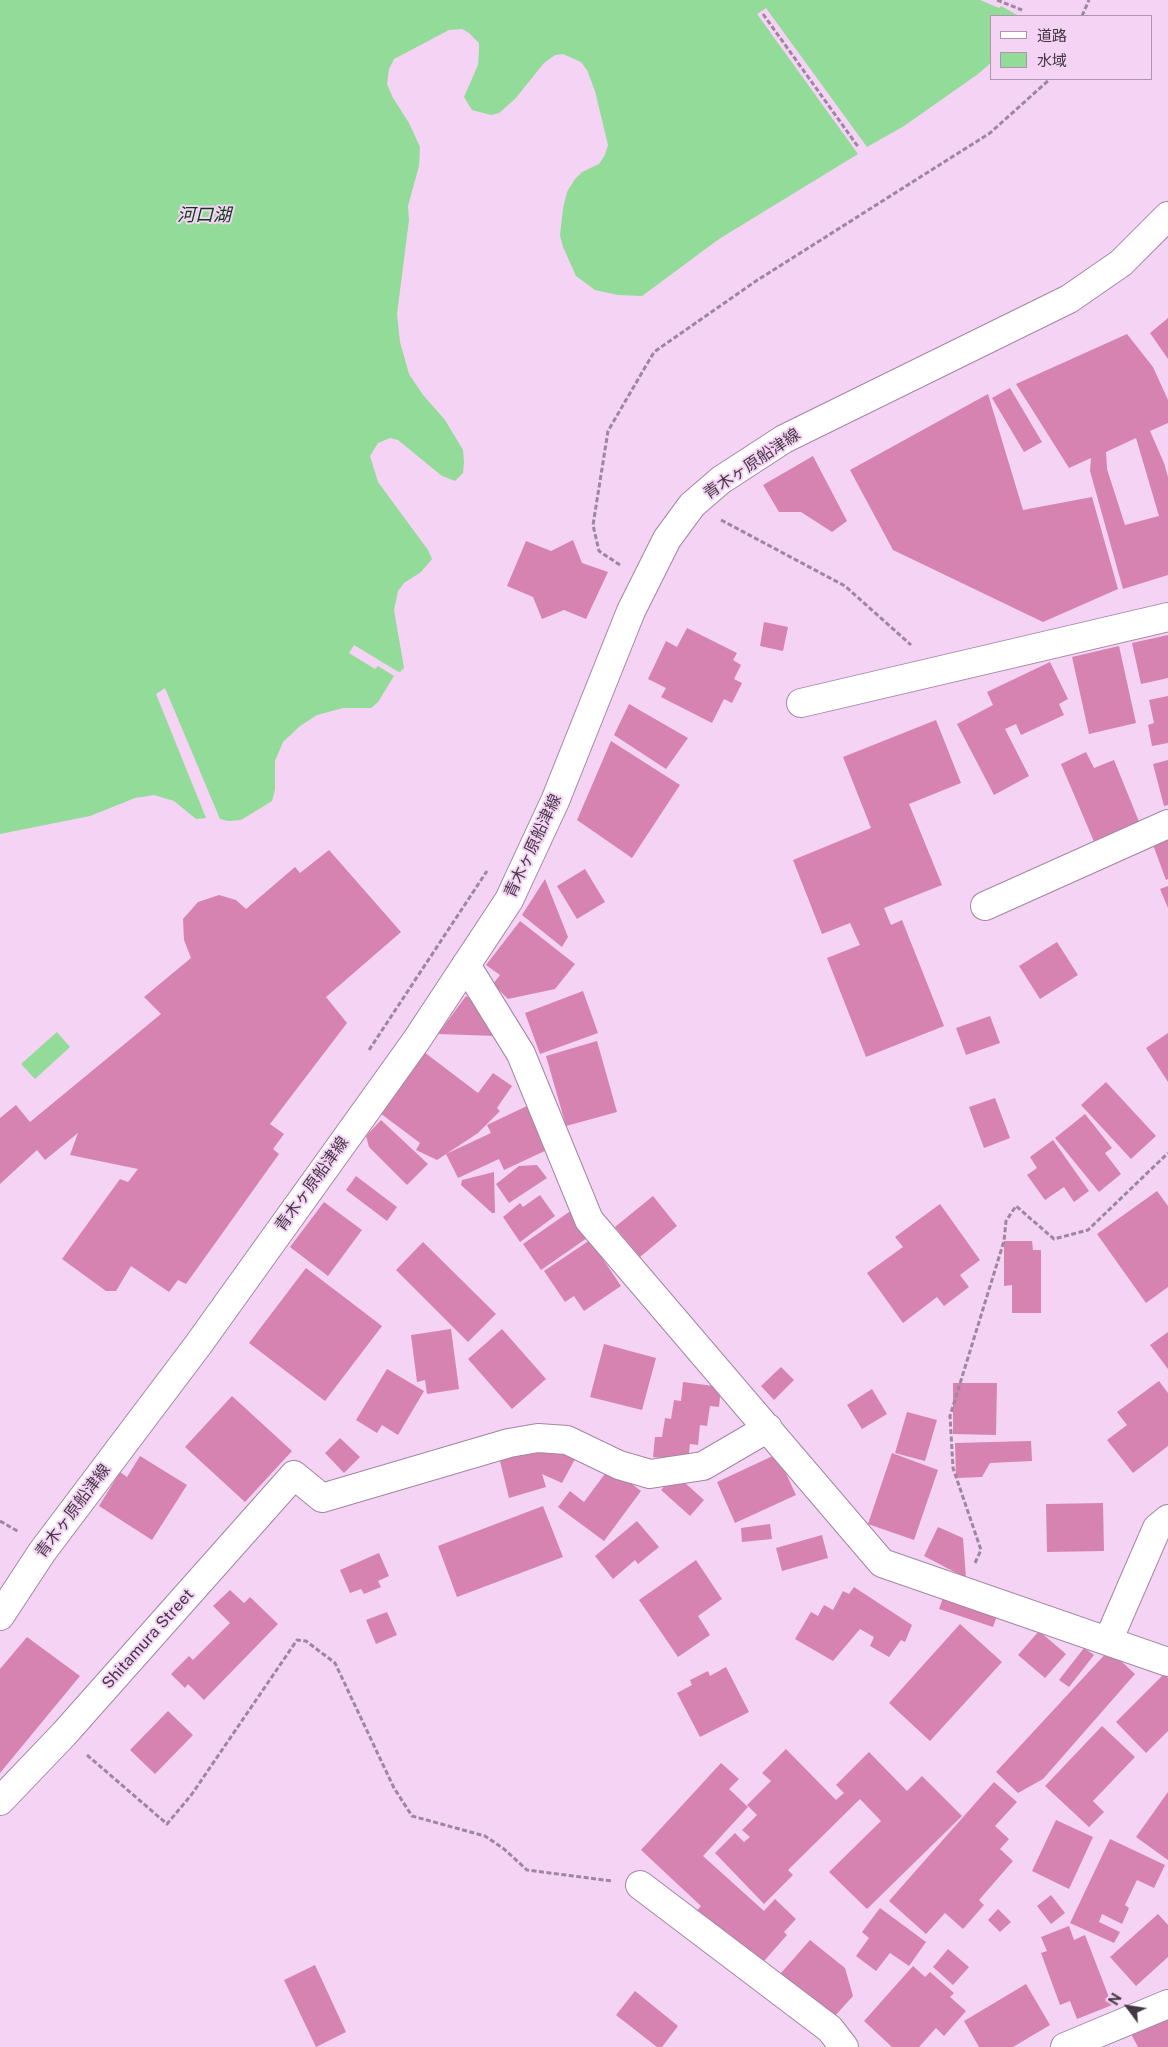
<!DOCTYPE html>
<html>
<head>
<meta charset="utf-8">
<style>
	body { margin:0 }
	#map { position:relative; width:1168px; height:2047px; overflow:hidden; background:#f4d3f4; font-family:"Public Sans","Noto Sans JP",sans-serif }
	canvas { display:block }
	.legend { position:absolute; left:990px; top:15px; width:162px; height:65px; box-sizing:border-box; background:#f4d3f4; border:1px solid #ae95ae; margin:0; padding:6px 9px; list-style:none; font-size:15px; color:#443744 }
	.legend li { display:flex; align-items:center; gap:10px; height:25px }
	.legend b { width:25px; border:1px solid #ae95ae }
	.north { position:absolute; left:1103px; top:1982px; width:50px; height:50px; -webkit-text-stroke:4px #f4d3f4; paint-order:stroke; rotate:301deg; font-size:14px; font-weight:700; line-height:20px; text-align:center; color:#443744 }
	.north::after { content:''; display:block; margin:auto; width:18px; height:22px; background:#443744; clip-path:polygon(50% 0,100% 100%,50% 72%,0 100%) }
</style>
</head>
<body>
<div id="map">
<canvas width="1168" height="2047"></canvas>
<ul class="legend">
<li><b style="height:6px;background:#fff"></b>道路</li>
<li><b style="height:14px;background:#92db98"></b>水域</li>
</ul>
<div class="north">N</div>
</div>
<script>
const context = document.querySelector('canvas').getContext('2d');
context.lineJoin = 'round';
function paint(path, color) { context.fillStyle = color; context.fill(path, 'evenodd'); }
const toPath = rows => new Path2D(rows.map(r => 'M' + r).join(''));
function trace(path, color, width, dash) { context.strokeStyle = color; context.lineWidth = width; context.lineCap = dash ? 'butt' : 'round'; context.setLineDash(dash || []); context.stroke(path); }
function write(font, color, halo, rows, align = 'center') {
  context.font = font + ' "Public Sans","Noto Sans JP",sans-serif'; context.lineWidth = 4; context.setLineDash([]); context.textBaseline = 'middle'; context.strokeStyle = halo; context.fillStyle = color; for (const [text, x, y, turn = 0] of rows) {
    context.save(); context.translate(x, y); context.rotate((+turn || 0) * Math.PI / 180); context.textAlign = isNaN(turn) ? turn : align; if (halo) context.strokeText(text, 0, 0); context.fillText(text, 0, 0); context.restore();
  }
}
const water = toPath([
	[0,0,980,0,999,8,1001,6,1019,16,992,16,992,62,978,74,904,126,867,147,766,8,757,14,858,154,719,239,642,296,618,295,595,290,576,276,563,247,560,235,563,209,567,192,575,179,582,172,599,164,605,155,608,145,595,91,587,70,581,62,563,54,555,55,544,63,515,99,499,113,491,115,472,110,464,97,478,65,479,51,479,43,469,33,462,29,449,30,394,59,389,69,387,84,393,98,409,123,420,147,419,166,408,206,409,220,397,314,400,342,409,374,423,395,445,420,463,450,464,462,463,473,455,481,442,476,398,440,390,438,378,443,370,456,378,482,428,550,432,559,421,572,404,583,398,591,394,610,404,668,400,672,397,671,354,645,349,653,375,669,378,666,394,676,378,702,371,708,343,708,317,715,300,726,283,742,275,761,275,789,272,801,241,820,228,821,220,819,165,688,156,694,206,818,196,819,174,801,154,795,135,798,90,816,0,834],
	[57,1032,70,1047,35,1079,21,1064]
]);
const building = toPath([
	[1168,318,1168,359,1150,333],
	[1127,334,1153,367,1168,400,1168,423,1150,431,1164,463,1168,477,1168,575,1123,589,1090,471,1091,458,1069,468,1016,384],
	[1136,438,1159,516,1125,525,1107,469,1106,452],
	[1010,388,1042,442,1024,452,992,398],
	[988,394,1023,510,1092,497,1118,589,1043,622,893,550,850,470],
	[813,456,847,521,832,532,801,512,779,512,763,485],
	[573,540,582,563,608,572,586,619,564,610,542,619,533,597,507,586,526,541,551,551],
	[764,622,788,627,783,651,760,646],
	[687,628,737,653,733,660,741,665,734,679,742,683,732,703,724,699,712,723,661,697,666,688,648,679,666,641,677,647],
	[1168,635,1168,678,1141,684,1132,643],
	[1119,646,1136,723,1089,734,1072,657],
	[1050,662,1068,699,1059,704,1064,715,1021,735,1016,724,1005,729,1029,776,994,795,957,724,993,705,987,692],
	[1168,696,1168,743,1152,746,1148,725,1154,723,1149,700],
	[629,704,688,738,666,769,614,735],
	[936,720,961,783,909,804,942,885,884,908,891,925,902,920,944,1026,866,1057,827,958,860,945,850,923,822,934,793,860,871,828,843,757],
	[611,741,680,785,632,858,577,820],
	[1086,752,1094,768,1114,760,1140,824,1095,844,1061,764],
	[1168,760,1168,805,1164,806,1153,764],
	[1168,835,1168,879,1166,880,1152,842],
	[329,850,401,932,326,997,347,1023,270,1124,284,1134,273,1149,279,1154,186,1284,178,1280,169,1292,131,1266,116,1291,106,1291,62,1259,120,1179,128,1182,138,1169,70,1155,78,1133,45,1160,37,1150,0,1184,0,1118,16,1105,30,1122,161,1014,144,997,191,958,184,940,183,919,198,902,219,895,236,900,246,909,295,867,300,873],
	[585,869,605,902,577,919,557,886],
	[545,879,568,937,562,947,522,915],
	[1168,886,1168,908,1160,889],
	[520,921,575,964,555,989,508,999,493,984,500,975,486,965],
	[1057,942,1078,975,1040,999,1019,966],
	[583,991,598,1033,540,1054,525,1013],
	[466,996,484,1007,496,1036,438,1034],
	[990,1016,1000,1043,966,1055,956,1028],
	[1168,1033,1168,1082,1146,1048],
	[597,1041,617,1112,566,1126,546,1056],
	[424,1052,478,1093,493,1073,512,1086,497,1108,500,1111,478,1133,437,1160,416,1150,420,1143,380,1113],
	[1106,1082,1156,1136,1131,1159,1081,1105],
	[995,1098,1010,1138,984,1148,969,1107],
	[529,1105,549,1149,504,1170,499,1159,458,1178,446,1154,491,1133,487,1125],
	[1085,1114,1112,1148,1105,1153,1121,1174,1099,1192,1055,1138],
	[381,1120,428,1164,407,1185,369,1147,366,1136],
	[1053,1140,1089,1191,1074,1202,1064,1187,1045,1200,1027,1175,1037,1168,1030,1157],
	[537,1165,547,1178,509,1203,496,1184,519,1166],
	[494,1172,495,1213,492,1213,461,1185,462,1180],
	[356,1176,397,1207,387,1221,346,1190],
	[1157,1191,1168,1206,1168,1287,1146,1303,1097,1234],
	[540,1195,555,1216,520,1242,503,1217,520,1203,523,1207],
	[653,1196,677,1226,640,1257,615,1227],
	[324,1202,362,1230,328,1276,290,1247],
	[940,1204,980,1260,960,1275,969,1287,944,1306,937,1297,903,1323,867,1273,903,1247,895,1237],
	[572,1210,590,1236,541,1270,523,1244],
	[590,1240,621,1286,584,1311,574,1296,565,1302,544,1271],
	[1004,1241,1032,1241,1033,1250,1041,1250,1041,1313,1012,1313,1012,1285,1004,1286],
	[423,1242,496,1314,468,1342,396,1270],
	[306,1268,382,1326,325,1401,249,1343],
	[451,1329,459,1389,427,1394,425,1380,417,1382,411,1335],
	[502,1329,546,1379,512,1409,468,1359],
	[1168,1332,1168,1369,1150,1345],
	[604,1344,656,1358,642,1410,590,1397],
	[781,1367,794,1380,774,1400,761,1386],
	[387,1369,424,1391,398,1435,382,1425,377,1433,356,1420],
	[1159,1381,1168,1393,1168,1446,1133,1473,1107,1440,1127,1425,1117,1412],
	[683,1382,721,1387,719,1407,710,1406,707,1426,700,1425,698,1445,690,1444,688,1461,653,1457,655,1437,662,1437,665,1418,671,1419,674,1400,681,1401],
	[953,1383,997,1383,996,1435,953,1434],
	[872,1389,887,1414,862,1429,847,1405],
	[232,1396,292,1451,245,1502,185,1447],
	[907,1412,937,1420,925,1461,895,1453],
	[340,1438,360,1457,344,1473,325,1453],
	[1031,1441,1032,1461,990,1463,982,1477,956,1478,955,1443],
	[540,1445,575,1459,562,1483,542,1474,546,1487,509,1498,500,1461],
	[892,1453,938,1470,914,1540,868,1524],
	[777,1454,796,1495,735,1523,717,1482],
	[140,1456,187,1485,152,1540,99,1506,120,1472,127,1477],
	[610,1467,641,1491,604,1541,558,1507,570,1491,584,1502],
	[675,1474,704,1500,690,1516,661,1490],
	[1103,1503,1104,1551,1047,1552,1046,1504],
	[543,1506,563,1557,457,1597,438,1546],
	[637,1521,659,1547,638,1564,635,1560,613,1579,595,1556],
	[770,1524,772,1539,742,1542,741,1528],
	[938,1527,963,1538,966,1578,924,1556],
	[822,1535,828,1558,782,1571,776,1548],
	[379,1553,389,1576,378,1581,381,1587,364,1594,361,1589,350,1593,340,1570],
	[696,1560,722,1599,698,1616,710,1635,678,1657,639,1600],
	[854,1587,912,1625,905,1642,901,1640,889,1657,870,1646,874,1637,860,1629,833,1661,795,1639,811,1612,818,1616,824,1605,833,1610,843,1591,849,1594],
	[230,1590,244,1603,250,1597,278,1624,204,1700,188,1684,185,1688,171,1674,189,1656,193,1660,230,1623,213,1606],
	[944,1595,998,1613,993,1627,939,1609],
	[387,1612,397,1635,376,1644,366,1620],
	[960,1624,1002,1662,930,1741,889,1703],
	[1039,1631,1066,1654,1045,1678,1018,1655],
	[27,1637,80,1676,0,1773,0,1669],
	[1084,1648,1094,1655,1069,1687,1059,1680],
	[1109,1650,1135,1674,1043,1779,1018,1793,996,1772],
	[726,1667,749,1712,700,1737,677,1693,692,1685,690,1680,708,1671,710,1676],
	[1164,1674,1168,1678,1168,1731,1146,1753,1116,1722],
	[168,1711,193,1735,155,1774,130,1750],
	[1102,1726,1135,1757,1093,1801,1104,1812,1089,1827,1045,1786],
	[786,1749,836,1800,844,1793,836,1785,869,1752,907,1791,922,1776,962,1816,867,1909,829,1872,881,1821,860,1799,788,1870,793,1875,764,1904,715,1853,735,1833,744,1842,750,1837,742,1830,757,1815,747,1805,771,1781,762,1773],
	[721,1763,739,1779,729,1789,748,1807,703,1856,764,1911,775,1899,796,1919,784,1932,787,1935,757,1969,695,1913,701,1906,641,1850],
	[994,1782,1017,1802,995,1826,1009,1839,1000,1849,1013,1861,979,1900,984,1905,963,1929,945,1913,926,1934,889,1901],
	[1168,1792,1168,1860,1136,1837],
	[1056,1820,1093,1837,1069,1889,1032,1871],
	[1110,1839,1165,1865,1154,1888,1137,1880,1125,1905,1129,1908,1122,1924,1102,1914,1099,1922,1120,1932,1114,1943,1070,1923],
	[1051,1895,1065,1913,1051,1924,1037,1906],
	[880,1908,926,1942,909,1966,890,1953,876,1971,856,1956,869,1938,862,1932],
	[998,1909,1011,1922,1000,1932,988,1920],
	[1158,1914,1168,1925,1168,1957,1136,1986,1110,1957],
	[1069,1926,1074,1940,1085,1935,1112,2005,1077,2019,1070,2001,1060,2005,1041,1953,1047,1951,1041,1937],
	[810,1940,845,1968,853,1996,834,2017,774,1981],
	[948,1949,969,1967,953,1985,933,1967],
	[315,1965,346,2032,316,2047,284,1980],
	[913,1966,925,1977,930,1972,954,1993,950,1997,966,2011,944,2036,936,2028,919,2047,892,2047,864,2021],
	[1026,1984,1050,2025,1013,2047,979,2047,964,2021],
	[635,1991,678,2026,662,2047,657,2047,616,2015],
	[1168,2013,1168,2047,1138,2047,1130,2032]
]);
const path = toPath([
	[997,0,1022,10],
	[763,14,859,148],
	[1082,16,1089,0],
	[721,520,845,586,911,645],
	[620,565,599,551,593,525,608,431,654,352,756,281,990,133,1050,79],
	[369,1050,487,871],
	[0,1521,19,1532],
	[975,1563,981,1550,953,1468,950,1416,1004,1241,1006,1221,1016,1206,1054,1239,1088,1230,1168,1153],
	[87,1755,167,1824,192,1794,297,1640,306,1641,335,1663,394,1788,412,1816,485,1836,504,1849,527,1870,612,1881]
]);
const minor = toPath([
	[801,703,1168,617],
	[985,906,1168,824],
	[466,965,521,1054,589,1220,882,1563,1168,1662],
	[1108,1641,1157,1528,1168,1519],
	[0,1801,64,1734,294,1475,322,1498,509,1443,538,1438,567,1440,619,1465,650,1474,703,1466,768,1428],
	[640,1885,830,2029,844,2047],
	[1065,2047,1168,2004]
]);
const major = toPath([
	[0,1616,42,1552,198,1345,416,1041,509,900,555,801,631,611,667,539,692,505,721,480,784,439,1069,299,1121,263,1168,216]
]);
const streetNames = [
	["青木ヶ原船津線",752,464,-34],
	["青木ヶ原船津線",533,846,-65],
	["青木ヶ原船津線",312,1184,-54],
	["青木ヶ原船津線",73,1511,-53],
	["Shitamura Street",148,1639,-48]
];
const waterNames = [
	["河口湖",204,215]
];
paint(water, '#92db98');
paint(building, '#d783b1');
trace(minor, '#a486a4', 30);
trace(major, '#a486a4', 30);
trace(path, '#9e879e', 3, [5, 2.5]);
trace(minor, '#fff', 28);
trace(major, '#fff', 28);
write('16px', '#443744', '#f4d3f4', streetNames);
write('italic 18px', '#083d13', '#f4d3f4', waterNames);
</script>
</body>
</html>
